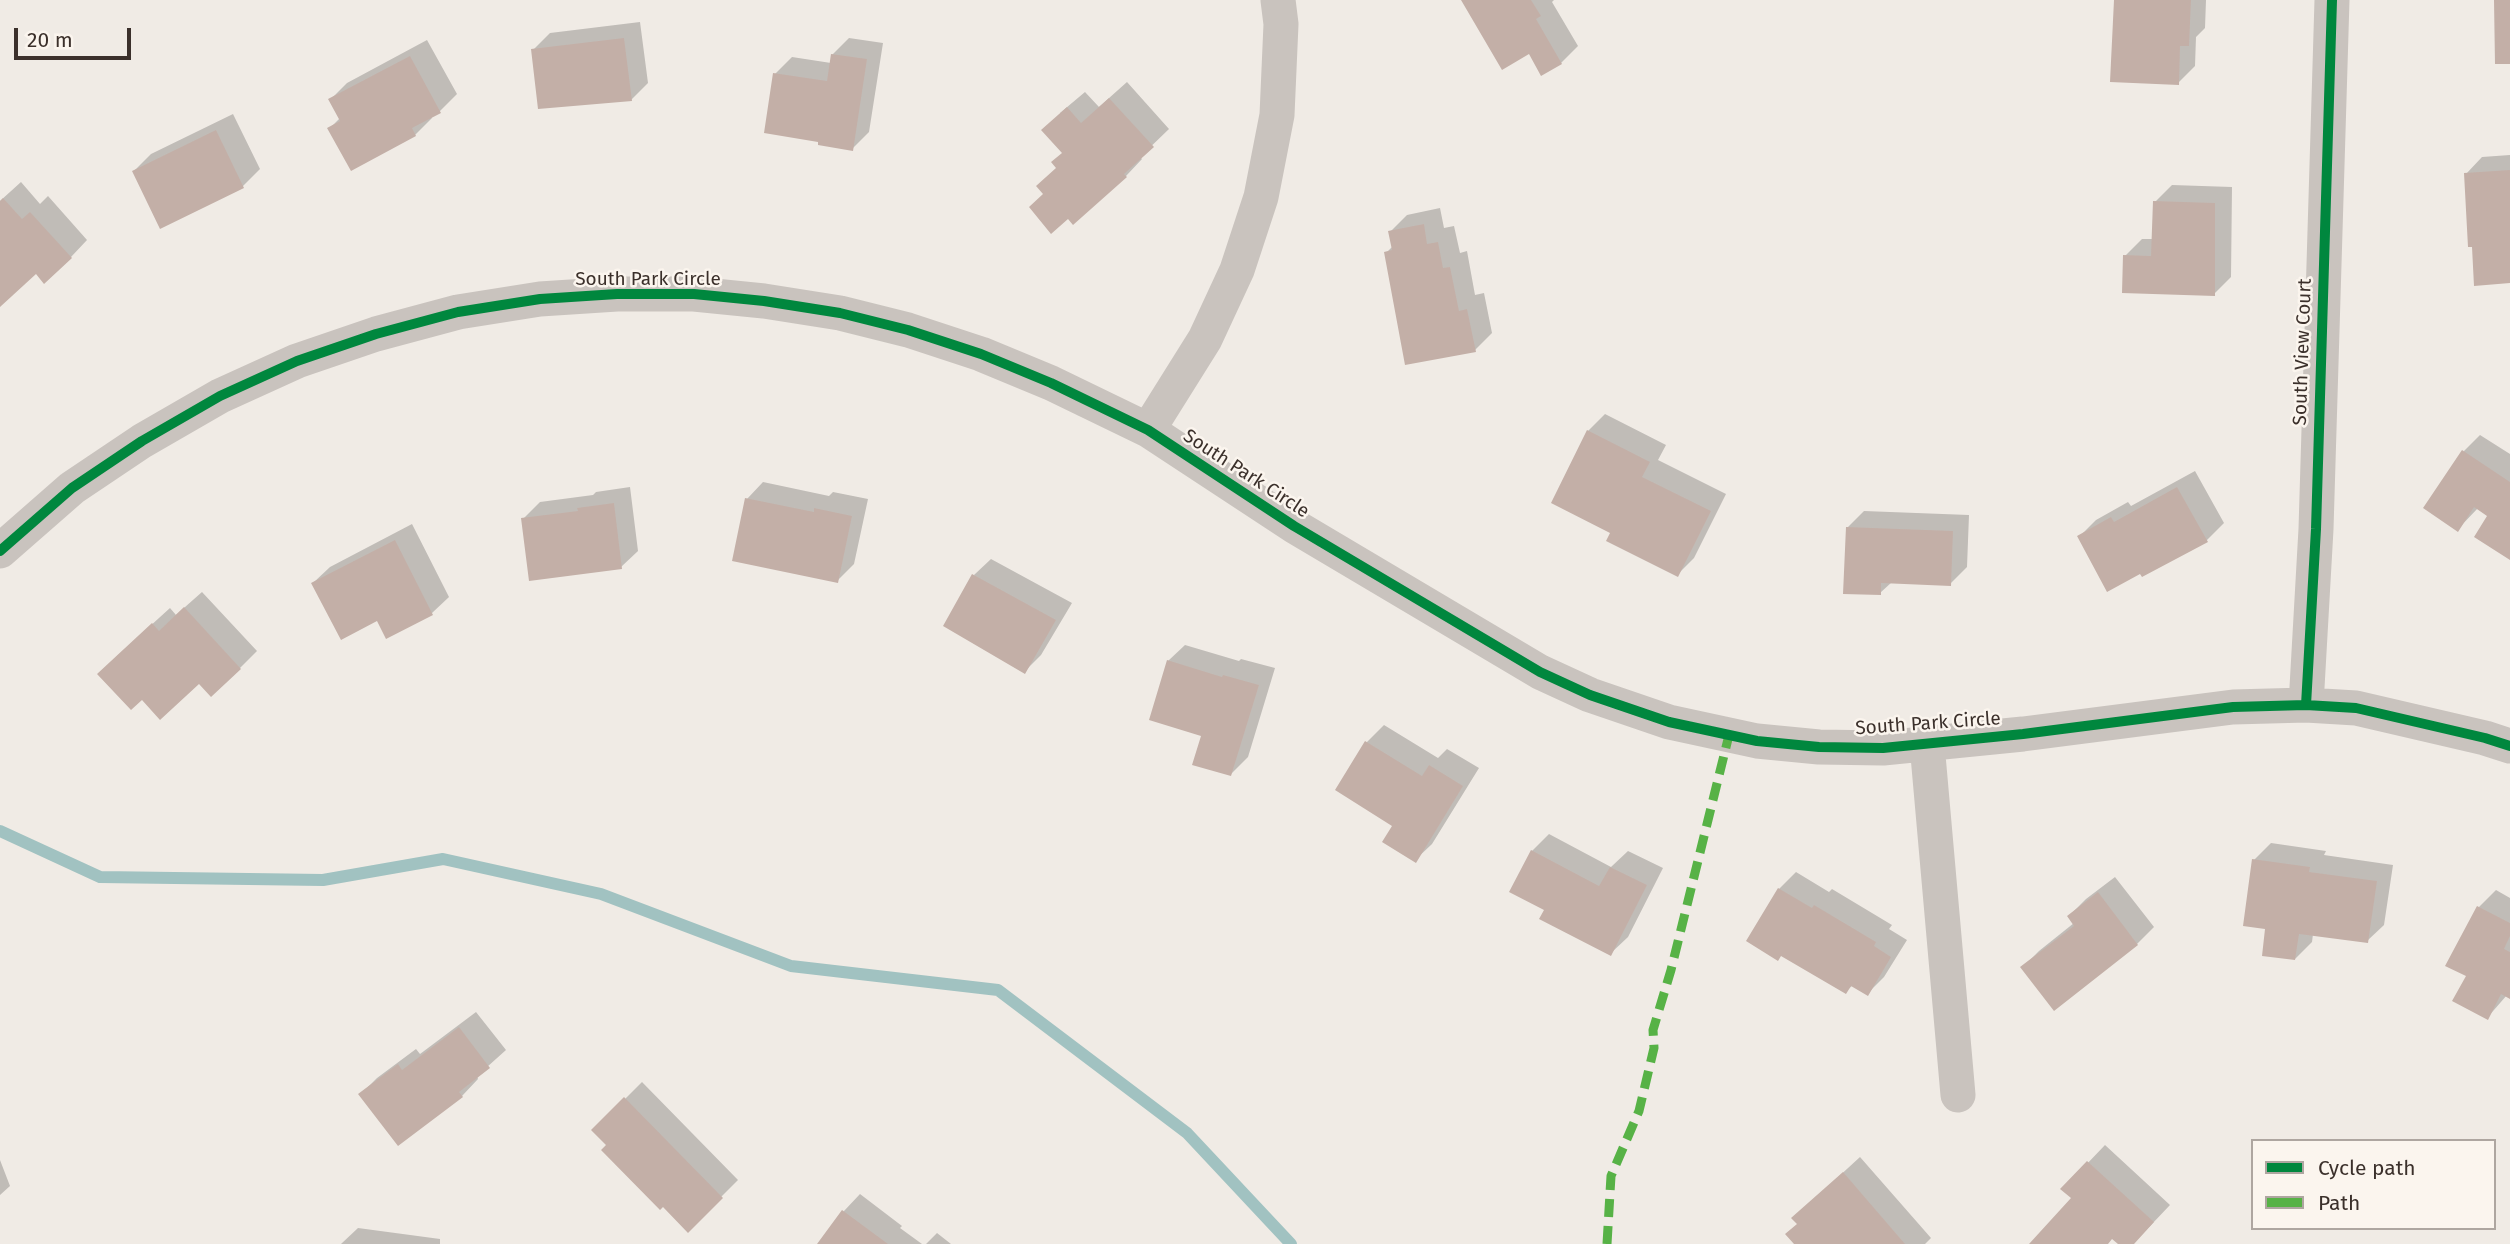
<!DOCTYPE html>
<html>
<head>
<meta charset="utf-8">
<style>
	body { margin:0 }
	#map { position:relative; width:2510px; height:1244px; overflow:hidden; background:#f0ebe5; font-family:"Fira Sans",sans-serif }
	canvas { display:block }
	.legend { position:absolute; left:2251px; top:1139px; width:245px; height:91px; box-sizing:border-box; background:#fbf5ee; border:2px solid #aea6a0; margin:0; padding:9px 12px; list-style:none; font-size:21px; color:#3b302b }
	.legend li { display:flex; align-items:center; gap:14px; height:35px }
	.legend b { width:35px; border:2px solid #aea6a0 }
	.scale { position:absolute; left:14px; top:28px; width:117px; height:32px; box-sizing:border-box; border:4px solid #3b302b; border-top:0; padding-left:9px; font-size:21px; line-height:24px; white-space:nowrap; color:#3b302b; -webkit-text-stroke:5px #fbf5ee; paint-order:stroke }
</style>
</head>
<body>
<div id="map">
<canvas width="2510" height="1244"></canvas>
<ul class="legend">
<li><b style="height:9px;background:#00873e"></b>Cycle path</li>
<li><b style="height:9px;background:#57b246"></b>Path</li>
</ul>
<div class="scale">20 m</div>
</div>
<script>
const context = document.querySelector('canvas').getContext('2d');
context.lineJoin = 'round';
function paint(path, color) { context.fillStyle = color; context.fill(path, 'evenodd'); }
const toPath = rows => new Path2D(rows.map(r => 'M' + r).join(''));
function trace(path, color, width, dash) { context.strokeStyle = color; context.lineWidth = width; context.lineCap = dash ? 'butt' : 'round'; context.setLineDash(dash || []); context.stroke(path); }
function write(font, color, halo, rows, align = 'center') {
  context.font = font + ' "Fira Sans",sans-serif'; context.lineWidth = 5; context.setLineDash([]); context.textBaseline = 'middle'; context.strokeStyle = halo; context.fillStyle = color; for (const [text, x, y, turn = 0] of rows) {
    context.save(); context.translate(x, y); context.rotate((+turn || 0) * Math.PI / 180); context.textAlign = isNaN(turn) ? turn : align; if (halo) context.strokeText(text, 0, 0); context.fillText(text, 0, 0); context.restore();
  }
}
const shadow = toPath([
	[1463,0,1554,0,1552,2,1578,46,1561,63,1529,52],
	[2115,0,2206,0,2205,28,2196,37,2195,66,2178,83],
	[640,22,648,83,631,100,533,50,550,33],
	[849,38,883,43,869,132,852,149,820,140,775,74,792,57,831,63,832,55],
	[427,40,457,94,440,111,431,116,432,118,415,135,330,128,340,118,330,100,347,83],
	[1127,82,1169,129,1140,157,1142,159,1126,176,1045,193,1064,152,1060,113,1085,92,1099,107],
	[233,114,260,169,243,186,161,227,134,171,151,154],
	[2510,155,2510,282,2466,174,2482,157],
	[21,182,40,204,48,196,87,240,71,257,36,272,0,304,0,201],
	[2172,185,2232,187,2231,277,2214,294,2125,256,2142,239,2153,239,2155,202],
	[1440,208,1444,228,1454,226,1460,253,1467,251,1475,295,1484,293,1492,333,1475,350,1386,253,1393,246,1390,232,1407,215],
	[1605,414,1666,445,1658,460,1726,494,1694,558,1677,575,1612,532,1588,431],
	[2480,435,2510,454,2510,558,2490,516,2478,508,2458,529,2464,451],
	[2195,471,2224,523,2207,540,2079,537,2096,520,2128,502,2131,506],
	[763,482,829,496,833,492,868,499,854,564,837,581,747,499],
	[630,487,638,551,621,567,523,519,540,502,593,495,596,492],
	[1864,511,1969,515,1967,567,1950,584,1892,582,1880,593,1847,528],
	[412,524,449,597,432,613,378,619,313,583,330,567],
	[991,559,1072,603,1041,655,1024,672,974,575],
	[202,592,257,651,240,668,142,698,116,657,170,608,176,615],
	[1185,645,1239,661,1241,659,1275,668,1248,757,1231,774,1168,661],
	[1384,725,1438,758,1447,749,1479,768,1432,844,1415,860,1395,825,1338,790,1367,742],
	[1549,834,1611,867,1628,851,1663,868,1628,937,1611,953,1546,909,1532,851],
	[2271,843,2326,851,2324,855,2393,865,2384,925,2367,941,2313,934,2312,942,2295,959,2267,927,2254,860],
	[1796,872,1829,892,1832,889,1892,925,1889,929,1907,940,1884,977,1867,994,1853,985,1845,992,1782,954,1779,889],
	[2115,877,2154,927,2137,944,2022,968,2039,951,2074,923,2069,916,2086,899],
	[2496,890,2510,898,2510,997,2507,995,2487,1018,2468,976,2448,965,2479,907],
	[476,1012,506,1050,477,1076,478,1079,462,1096,360,1095,377,1078,416,1049,420,1054],
	[642,1082,738,1180,688,1230,594,1130],
	[2105,1145,2170,1205,2133,1244,2121,1244,2113,1237,2107,1244,2032,1244,2074,1198,2063,1189],
	[1860,1157,1931,1238,1925,1244,1796,1244,1798,1223,1811,1202],
	[0,1160,10,1186,0,1195],
	[860,1194,902,1226,900,1228,922,1244,820,1244,844,1211],
	[358,1228,440,1239,440,1244,341,1244],
	[937,1233,951,1244,926,1244]
]);
const stream = toPath([
	[0,831,100,877,323,880,443,859,601,894,791,966,998,990,1187,1133,1291,1244]
]);
const building = toPath([
	[1461,0,1531,0,1541,16,1536,19,1562,64,1541,76,1529,54,1502,70],
	[2114,0,2191,0,2189,46,2180,46,2179,85,2110,82],
	[2494,0,2510,0,2510,64,2495,64],
	[624,38,632,101,538,109,531,49],
	[831,54,867,59,853,151,818,145,818,142,764,133,773,73,827,81],
	[410,56,441,113,412,128,416,136,351,171,327,128,340,121,328,99],
	[1109,98,1154,147,1124,174,1127,177,1073,225,1068,219,1051,234,1029,207,1043,194,1036,186,1056,168,1051,162,1062,153,1041,130,1067,107,1081,123],
	[216,130,244,188,160,229,132,171],
	[2510,170,2510,283,2474,286,2472,247,2468,247,2464,173],
	[3,198,22,219,30,212,72,258,44,284,36,274,0,307,0,201],
	[2153,201,2215,203,2215,296,2122,293,2123,255,2151,256],
	[1424,224,1427,244,1438,242,1443,268,1450,267,1459,311,1467,309,1476,352,1405,365,1384,252,1392,250,1388,231],
	[1587,430,1650,462,1642,477,1711,511,1678,577,1606,541,1610,533,1551,503],
	[2462,450,2510,482,2510,560,2474,537,2487,516,2474,507,2458,532,2423,508],
	[2177,487,2208,542,2142,577,2140,574,2107,592,2077,536,2111,517,2114,522],
	[745,498,814,512,814,508,852,516,838,583,732,561],
	[614,503,622,569,529,581,521,518,578,511,577,508],
	[1846,527,1953,531,1951,586,1881,583,1881,595,1843,594],
	[395,540,433,615,386,639,377,621,341,640,311,583],
	[972,574,1056,620,1025,674,943,626],
	[184,607,241,669,211,697,199,684,160,720,142,700,131,710,97,674,152,623,159,631],
	[1167,660,1222,677,1223,675,1259,685,1231,776,1192,765,1201,736,1149,720],
	[1365,741,1422,776,1429,765,1463,786,1416,863,1382,842,1392,826,1335,790],
	[1531,850,1599,886,1610,867,1647,885,1611,956,1539,919,1544,910,1509,892],
	[2252,859,2310,867,2309,872,2377,881,2368,943,2299,934,2295,960,2262,956,2265,929,2243,926],
	[1778,888,1812,908,1814,905,1876,942,1874,946,1891,957,1868,996,1851,986,1846,994,1781,956,1778,961,1746,941],
	[2098,892,2138,945,2054,1011,2020,967,2074,926,2067,916],
	[2477,906,2510,923,2510,936,2504,949,2510,952,2510,999,2501,994,2488,1020,2452,1001,2466,976,2445,966],
	[459,1027,490,1068,459,1092,463,1097,398,1146,358,1094,398,1064,402,1070],
	[624,1097,723,1198,688,1233,663,1207,660,1210,601,1150,606,1145,591,1130],
	[2087,1161,2154,1222,2134,1244,2118,1244,2112,1239,2108,1244,2029,1244,2071,1198,2060,1189],
	[1843,1172,1905,1244,1794,1244,1785,1234,1797,1224,1791,1218],
	[842,1210,888,1244,817,1244]
]);
const street = toPath([
	[1148,430,1205,339,1237,270,1261,197,1277,115,1281,24,1278,0],
	[0,551,72,488,142,441,220,396,297,361,376,334,458,312,540,299,617,294,694,294,764,301,840,313,908,330,981,354,1051,383,1148,430,1294,526,1540,672,1590,695,1669,722,1757,741,1819,747,1883,748,2023,734,2233,707,2306,705,2356,708,2485,738,2510,746],
	[2306,705,2316,529,2332,0],
	[1927,744,1958,1095]
]);
const quiet = toPath([
	[1607,1244,1611,1176,1639,1111,1654,1048,1653,1030,1671,970,1729,735]
]);
const cycleway = toPath([
	[0,551,72,488,142,441,220,396,297,361,376,334,458,312,540,299,617,294,694,294,764,301,840,313,908,330,981,354,1051,383,1148,430,1294,526,1540,672,1590,695,1669,722,1757,741,1819,747,1883,748,2023,734,2233,707,2306,705,2356,708,2485,738,2510,746],
	[2306,705,2316,529,2332,0]
]);
const streetNames = [
	["South Park Circle",648,280],
	["South View Court",2303,352,-88],
	["South Park Circle",1246,474,33],
	["South Park Circle",1928,724,-4]
];
paint(shadow, '#0003');
trace(stream, '#a1c2c1', 12);
paint(building, '#c3afa7');
trace(street, '#c9c3be', 35);
trace(quiet, '#57b246', 9, [18, 9]);
trace(cycleway, '#00873e', 10);
write('19px', '#3b302b', '#fbf5ee', streetNames);
</script>
</body>
</html>
